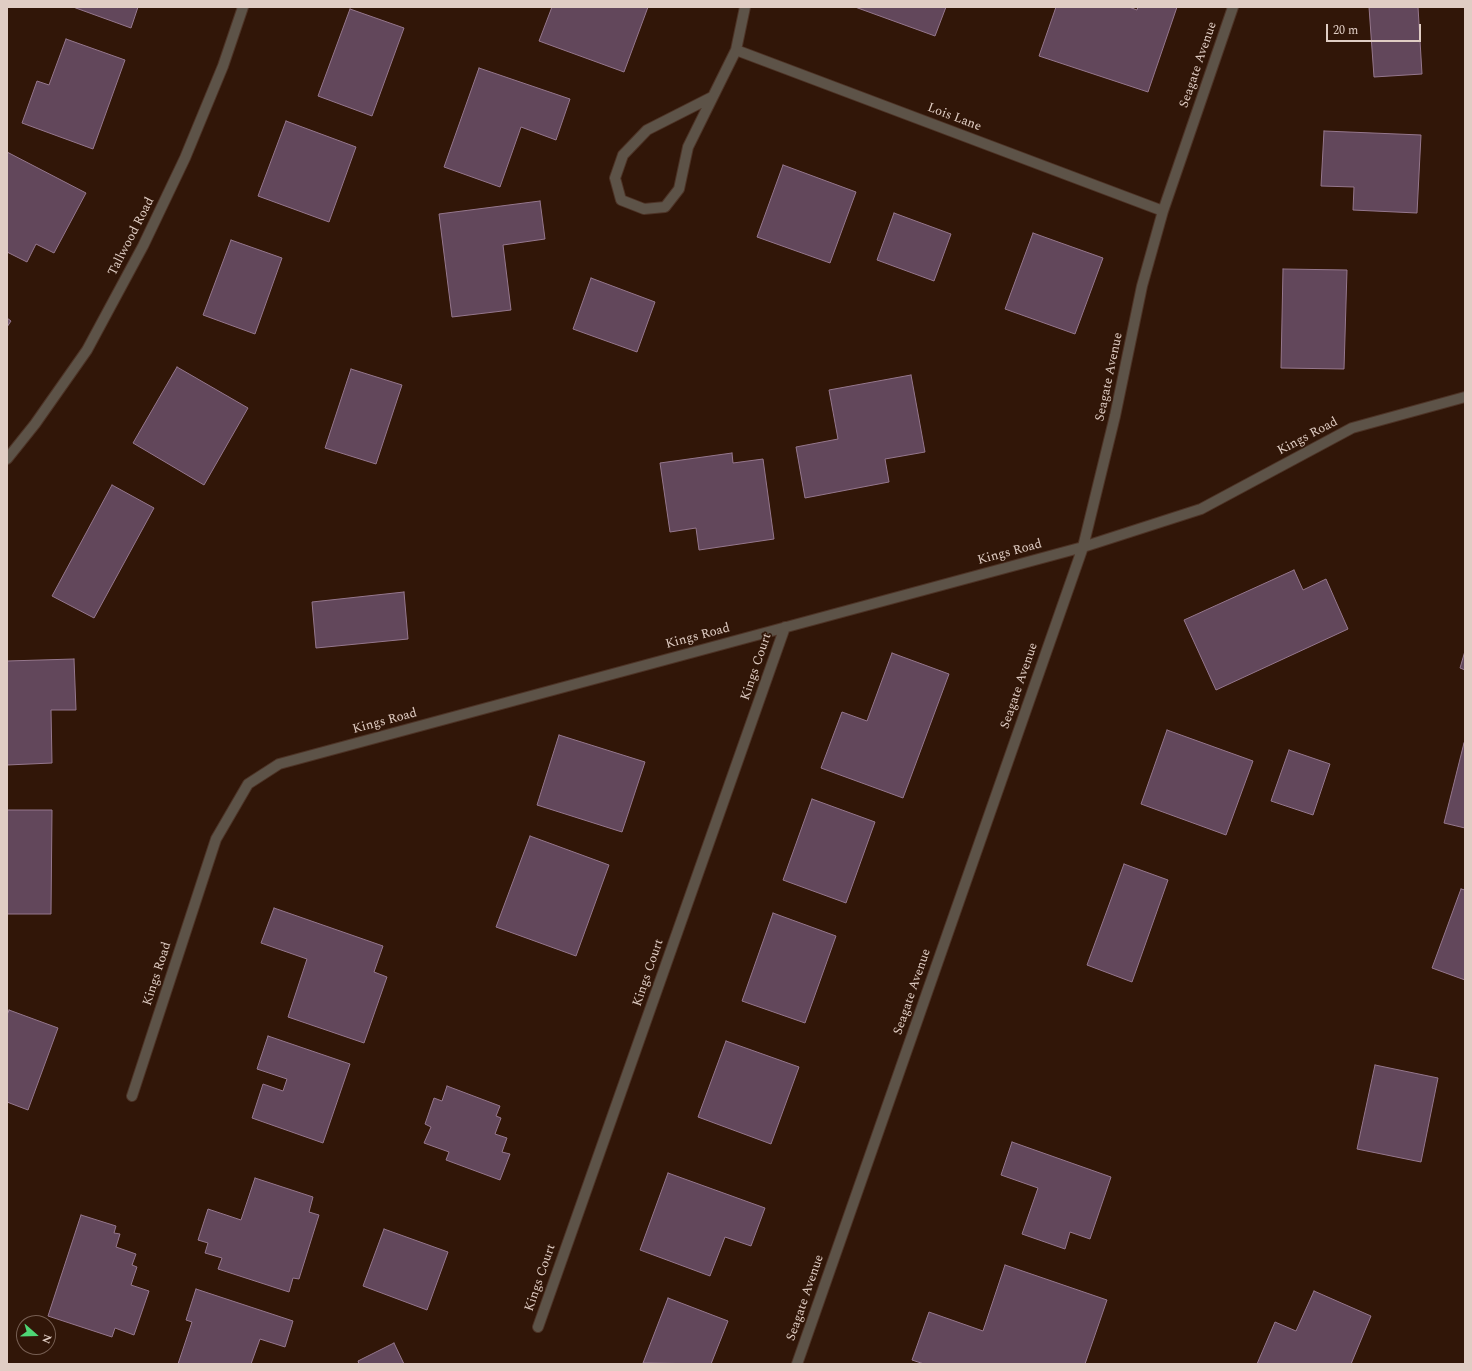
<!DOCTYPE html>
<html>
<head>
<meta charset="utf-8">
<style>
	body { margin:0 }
	#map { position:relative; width:1472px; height:1371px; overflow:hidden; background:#311608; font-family:Spectral,serif }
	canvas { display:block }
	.frame { position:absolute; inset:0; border:8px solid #e0cdc4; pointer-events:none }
	.north { position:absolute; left:16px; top:1315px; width:40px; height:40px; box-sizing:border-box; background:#311608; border:1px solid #775f53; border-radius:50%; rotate:110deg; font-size:11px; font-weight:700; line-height:16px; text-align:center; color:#e0cdc4 }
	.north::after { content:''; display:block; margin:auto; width:14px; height:18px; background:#4ed675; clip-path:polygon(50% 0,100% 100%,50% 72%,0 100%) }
	.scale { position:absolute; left:1326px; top:24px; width:95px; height:18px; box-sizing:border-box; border:2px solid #e0cdc4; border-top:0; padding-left:5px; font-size:12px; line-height:14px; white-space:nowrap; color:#e0cdc4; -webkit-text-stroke:3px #311608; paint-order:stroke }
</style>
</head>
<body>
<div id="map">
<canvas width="1472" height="1371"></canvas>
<div class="frame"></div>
<div class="north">N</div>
<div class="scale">20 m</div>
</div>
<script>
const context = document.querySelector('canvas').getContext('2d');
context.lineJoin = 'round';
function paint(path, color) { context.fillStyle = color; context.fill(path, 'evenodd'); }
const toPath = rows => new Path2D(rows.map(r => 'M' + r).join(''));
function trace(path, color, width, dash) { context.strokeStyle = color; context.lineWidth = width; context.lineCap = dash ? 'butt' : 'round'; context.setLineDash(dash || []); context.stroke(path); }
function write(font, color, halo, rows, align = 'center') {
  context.font = font + ' Spectral,serif'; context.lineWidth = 3.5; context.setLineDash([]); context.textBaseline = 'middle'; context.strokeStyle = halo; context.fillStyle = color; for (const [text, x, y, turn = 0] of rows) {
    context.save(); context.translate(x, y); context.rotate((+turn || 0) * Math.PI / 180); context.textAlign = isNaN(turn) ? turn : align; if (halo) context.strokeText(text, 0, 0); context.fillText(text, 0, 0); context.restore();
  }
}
const building = toPath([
	[73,7,138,7,131,28,73,7],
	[552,7,648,7,624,72,539,41,552,7],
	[855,7,946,7,935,36,855,7],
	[1056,7,1129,7,1137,10,1138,7,1177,7,1148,92,1039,56,1056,7],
	[1369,7,1418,7,1422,74,1374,77,1369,7],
	[350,9,404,28,372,116,318,96,350,9],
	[66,39,125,60,93,149,22,123,37,81,49,85,66,39],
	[479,68,570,99,556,140,521,127,500,187,444,167,479,68],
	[286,121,356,147,329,222,258,196,286,121],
	[1324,131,1421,135,1417,213,1353,210,1354,187,1321,186,1324,131],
	[7,152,86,193,54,253,36,244,27,262,7,252,7,152],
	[783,165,856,192,830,263,757,237,783,165],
	[540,201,545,239,503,245,511,310,452,317,439,214,540,201],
	[894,213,951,234,934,281,877,260,894,213],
	[1033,233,1103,258,1075,334,1005,309,1033,233],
	[231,240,282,258,255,334,203,315,231,240],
	[1283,269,1347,270,1344,369,1281,368,1283,269],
	[591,278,655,302,637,352,573,329,591,278],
	[7,318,11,321,7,327,7,318],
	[177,367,248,408,204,485,133,443,177,367],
	[351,369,402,385,376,464,325,448,351,369],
	[911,375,925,452,885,459,889,482,805,498,796,447,838,439,829,390,911,375],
	[732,453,733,463,763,459,774,539,699,550,696,528,670,532,660,463,732,453],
	[112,485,154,508,94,618,52,596,112,485],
	[1294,570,1303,590,1326,579,1348,629,1216,690,1184,620,1294,570],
	[404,592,408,639,316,648,312,602,404,592],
	[1465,651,1465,670,1460,668,1465,651],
	[892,653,949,674,903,798,821,768,842,712,867,721,892,653],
	[74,659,76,710,51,710,52,763,7,765,7,661,74,659],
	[1167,730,1253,761,1226,835,1141,804,1167,730],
	[559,735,645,762,622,832,537,805,559,735],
	[1464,743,1465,743,1465,828,1444,823,1464,743],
	[1289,750,1330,764,1313,815,1271,801,1289,750],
	[812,799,875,822,846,903,783,880,812,799],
	[7,810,52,810,51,914,7,914,7,810],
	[530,836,609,865,576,956,496,927,530,836],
	[1124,864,1168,880,1132,982,1087,965,1124,864],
	[1461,889,1465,890,1465,980,1432,968,1461,889],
	[274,908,383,946,374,972,387,977,364,1043,288,1017,307,959,261,943,274,908],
	[773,913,836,936,805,1023,742,1001,773,913],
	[9,1010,58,1028,28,1110,7,1102,7,1015,9,1010],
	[268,1036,350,1064,323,1143,252,1118,263,1084,283,1091,287,1079,257,1069,268,1036],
	[726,1041,799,1067,771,1144,698,1117,726,1041],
	[1375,1065,1438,1078,1421,1162,1357,1149,1375,1065],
	[447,1086,500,1106,496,1116,501,1118,495,1134,507,1138,502,1152,510,1154,500,1180,446,1160,449,1152,424,1143,431,1127,425,1124,434,1098,442,1101,447,1086],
	[1012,1142,1111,1177,1090,1239,1070,1232,1065,1249,1022,1234,1038,1188,1001,1175,1012,1142],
	[668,1173,765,1208,751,1246,725,1237,710,1276,640,1250,668,1173],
	[255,1178,313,1197,309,1212,319,1215,299,1279,293,1278,289,1292,218,1269,222,1258,205,1253,208,1243,198,1240,208,1209,241,1220,255,1178],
	[81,1215,116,1226,114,1233,120,1234,116,1247,136,1254,132,1265,137,1267,131,1285,149,1291,134,1335,115,1328,112,1337,48,1316,81,1215],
	[384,1229,448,1252,427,1310,363,1286,384,1229],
	[1005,1265,1107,1300,1085,1364,924,1364,912,1360,929,1312,983,1331,1005,1265],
	[196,1289,293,1321,285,1347,260,1339,251,1364,178,1364,192,1322,186,1320,196,1289],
	[1314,1291,1371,1316,1351,1364,1257,1364,1275,1322,1296,1331,1314,1291],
	[668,1298,728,1321,711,1364,643,1363,668,1298],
	[394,1343,404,1364,359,1364,358,1361,394,1343]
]);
const minor = toPath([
	[745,7,736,50,1163,211],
	[712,97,647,130,623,155,615,178,621,200,644,209,665,207,679,189,688,147,736,50],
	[7,459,35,424,87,350,143,246,185,158,223,66,243,7],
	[132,1096,216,839,248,784,279,764,1083,547,1201,509,1352,428,1465,397],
	[538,1327,785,627],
	[797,1364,1083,547,1115,416,1142,286,1163,211,1233,7]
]);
const streetNames = [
	["Seagate Avenue",1199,65,-71],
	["Lois Lane",954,118,21],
	["Tallwood Road",132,237,-63],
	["Seagate Avenue",1110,377,-78],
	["Kings Road",1308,437,-28],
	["Kings Road",1010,553,-15],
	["Kings Road",698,637,-15],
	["Kings Court",757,667,-71],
	["Seagate Avenue",1020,686,-71],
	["Kings Road",385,722,-15],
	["Kings Court",649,973,-71],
	["Kings Road",158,974,-72],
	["Seagate Avenue",913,992,-71],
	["Kings Court",541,1278,-71],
	["Seagate Avenue",806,1298,-71]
];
paint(building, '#62475b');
trace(building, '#95778d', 1);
trace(minor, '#4d3326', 12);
trace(minor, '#5d5348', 10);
write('13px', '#e0cdc4', '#311608', streetNames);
</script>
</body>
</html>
